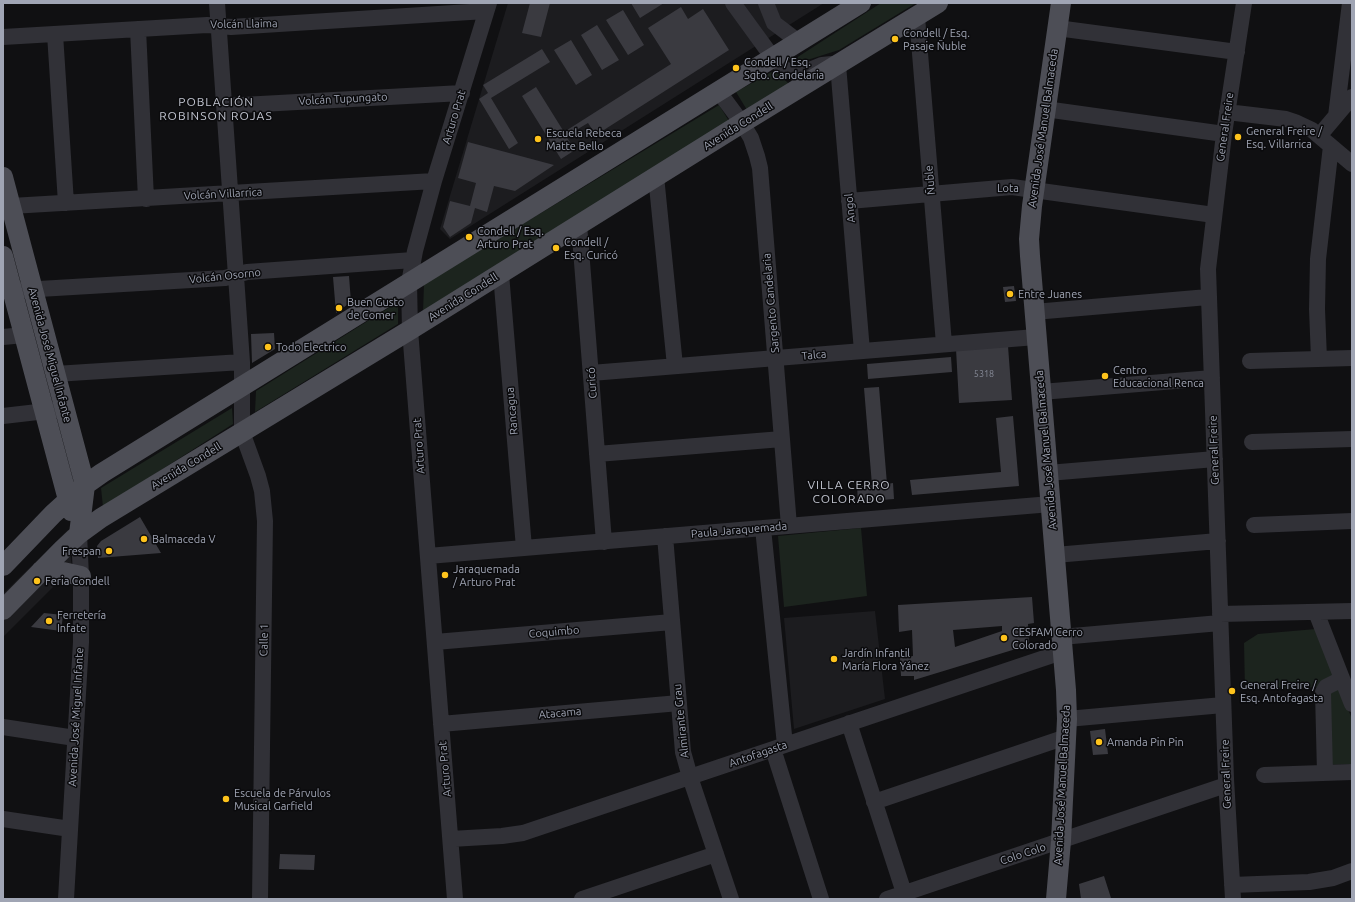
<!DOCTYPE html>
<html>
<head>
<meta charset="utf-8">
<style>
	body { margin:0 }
	#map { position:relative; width:1355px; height:902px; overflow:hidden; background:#101012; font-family:Ubuntu,sans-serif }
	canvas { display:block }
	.frame { position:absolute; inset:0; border:4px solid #a0a5b4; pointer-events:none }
</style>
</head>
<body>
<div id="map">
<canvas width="1355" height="902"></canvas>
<div class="frame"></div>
</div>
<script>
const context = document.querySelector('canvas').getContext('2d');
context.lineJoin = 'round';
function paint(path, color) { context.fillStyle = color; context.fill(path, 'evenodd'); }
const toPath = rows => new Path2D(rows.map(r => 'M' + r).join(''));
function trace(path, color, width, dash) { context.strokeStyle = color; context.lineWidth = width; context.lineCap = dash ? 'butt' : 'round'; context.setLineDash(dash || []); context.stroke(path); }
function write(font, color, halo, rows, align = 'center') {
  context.font = font + ' Ubuntu,sans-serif'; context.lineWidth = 3; context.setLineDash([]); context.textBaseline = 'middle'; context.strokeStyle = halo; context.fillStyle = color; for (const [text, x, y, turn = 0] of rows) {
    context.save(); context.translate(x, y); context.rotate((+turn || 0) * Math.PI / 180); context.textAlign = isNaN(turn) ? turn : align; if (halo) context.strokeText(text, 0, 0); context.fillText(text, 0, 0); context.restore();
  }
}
const built = toPath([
	[508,3,824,3,450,239,440,229],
	[68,530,72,568,3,637,3,594],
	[875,611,885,699,794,729,784,618]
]);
const green = toPath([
	[881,3,916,3,839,50,801,62,790,62],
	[775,70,789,84,747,110,736,92],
	[719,105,729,121,423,312,424,284],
	[398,302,398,324,255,412,256,391],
	[232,408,233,424,103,507,101,488],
	[861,528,867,596,784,607,778,536],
	[1316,629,1352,719,1352,764,1321,765,1320,687,1245,690,1244,643,1258,634]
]);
const building = toPath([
	[530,3,550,3,541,37,522,33],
	[631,3,664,3,640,18],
	[681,7,688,19,703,9,729,50,596,135,588,123,566,136,575,150,561,159,522,96,536,87,564,132,671,64,648,28],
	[623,10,644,45,628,55,606,20],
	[597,25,619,60,602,70,581,35],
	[571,40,592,75,576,85,554,50],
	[542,49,550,62,491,98,518,143,509,149,479,99,488,93,483,85],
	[468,142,554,165,515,191,494,186,487,212,475,208,471,223,450,237,443,227,450,201,470,206,476,183,458,178],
	[349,276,351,302,336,313,333,277],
	[1014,286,1016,301,1005,302,1003,287],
	[274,333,275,349,252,363,251,334],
	[1008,346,1012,400,959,403,956,349],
	[951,357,952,372,868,379,867,364],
	[879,387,887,484,893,483,894,499,858,502,857,487,872,485,864,388],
	[1013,416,1019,486,912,495,910,480,1001,472,996,418],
	[140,517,161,553,98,558,97,546,101,541],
	[1032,597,1034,623,1028,624,1029,645,914,680,914,676,901,676,900,657,913,656,912,630,899,632,898,605],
	[1002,626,1002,631,955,647,953,630],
	[44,613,63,615,61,631,31,627],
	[1105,729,1108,754,1093,755,1090,731],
	[280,854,315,855,314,870,279,869],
	[1104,876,1111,898,1107,899,1081,899,1079,884]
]);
const minor = toPath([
	[217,3,242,362,242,432,258,476,262,491,265,521,260,899],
	[733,3,773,58,787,71,800,74,822,65,832,64,838,65,862,351],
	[766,3,774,23,799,42],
	[917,17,944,344],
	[1057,28,1237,52],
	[138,29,146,199],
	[55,34,66,203],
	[3,37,207,25,231,27,486,11],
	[719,92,742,123,751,138,757,156,760,168,789,526],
	[224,106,462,93],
	[1045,109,1224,134],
	[1227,112,1286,119,1295,122,1312,130,1352,164],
	[1336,116,1350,3],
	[1319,136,1352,97],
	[656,176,675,366],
	[849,201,1012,187,1214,215],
	[11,206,434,181],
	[579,224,604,542],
	[501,274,524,548],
	[22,290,225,278,247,272,413,260],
	[1034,312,1208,297],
	[3,337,24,335],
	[1319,359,1317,309,1318,259,1331,146],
	[1250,361,1352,358],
	[591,373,1036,337],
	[55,374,242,362],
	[1041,392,1212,378],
	[3,416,55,410],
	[1252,442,1352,439],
	[597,454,782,439],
	[1048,473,1215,459],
	[1254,525,1352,521],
	[763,528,785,745],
	[665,536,683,752,690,777,731,899],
	[1055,555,1218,541],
	[428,556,1051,504],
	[1316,612,1352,704],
	[1220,614,1352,611],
	[1061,637,1220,623],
	[435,642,672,622],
	[1067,719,1223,705],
	[849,723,906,899],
	[441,724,679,703],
	[3,727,75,738],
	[773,749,821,899],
	[1325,773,1323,692,1326,687,1342,679],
	[1264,775,1352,772],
	[874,802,1066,737],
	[3,819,70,829],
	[451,839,502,836,523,833,1062,652],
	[1232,885,1309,882,1333,878,1352,871],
	[66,899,81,642,81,576,79,534],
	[455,899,410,330,409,283,415,251,434,181,489,3],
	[582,899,716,854],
	[887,899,1226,785],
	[1233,899,1226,779,1208,269,1224,134,1244,3]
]);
const major = toPath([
	[3,177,85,485,79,534],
	[3,256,71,511],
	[3,566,53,514,85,485,102,473,861,3],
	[41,571,63,572,81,576],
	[3,610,63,549,79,534,101,518,410,330,742,123,938,3],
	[1056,899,1061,841,1067,719,1066,690,1030,256,1029,239,1032,206,1061,3]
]);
const markers = [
	[895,39,4,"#fec31c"],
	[736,68,4,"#fec31c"],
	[1238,137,4,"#fec31c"],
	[538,139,4,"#fec31c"],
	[469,237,4,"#fec31c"],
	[556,248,4,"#fec31c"],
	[1010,294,4,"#fec31c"],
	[339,308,4,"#fec31c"],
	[268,347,4,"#fec31c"],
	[1105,376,4,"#fec31c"],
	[144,539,4,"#fec31c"],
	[109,551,4,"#fec31c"],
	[445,575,4,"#fec31c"],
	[37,581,4,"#fec31c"],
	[49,621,4,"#fec31c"],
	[1004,638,4,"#fec31c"],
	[834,659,4,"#fec31c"],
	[1232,691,4,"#fec31c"],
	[1099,742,4,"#fec31c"],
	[226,799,4,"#fec31c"]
];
const numberNames = [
	["5318",984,374]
];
const streetNames = [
	["Volcán Llaima",244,24,-1],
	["Volcán Tupungato",343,99,-3],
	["Arturo Prat",454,117,-73],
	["Avenida Condell",738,126,-32],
	["General Freire",1225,127,-82],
	["Avenida José Manuel Balmaceda",1043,128,-82],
	["Ñuble",930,180,-95],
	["Lota",1008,188],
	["Volcán Villarrica",223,194,-3],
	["Angol",850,208,-95],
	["Volcán Osorno",225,276,-6],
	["Avenida Condell",463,297,-32],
	["Sargento Candelaria",771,303,-95],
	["Avenida José Miguel Infante",50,355,75],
	["Talca",814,355,-5],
	["Curicó",592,383,-94],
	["Rancagua",512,411,-95],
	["Arturo Prat",419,446,-94],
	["Avenida José Manuel Balmaceda",1046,450,-95],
	["General Freire",1214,450,-92],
	["Avenida Condell",186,466,-31],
	["Paula Jaraquemada",739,530,-5],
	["Coquimbo",554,632,-5],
	["Calle 1",264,640,-89],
	["Atacama",560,713,-5],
	["Avenida José Miguel Infante",76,717,-87],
	["Almirante Grau",681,721,-96],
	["Antofagasta",758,754,-19],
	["Arturo Prat",445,769,-95],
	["General Freire",1226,774,-92],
	["Avenida José Manuel Balmaceda",1062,785,-87],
	["Colo Colo",1023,854,-18]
];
const poiNames = [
	["Condell / Esq.",903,33],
	["Pasaje Ñuble",903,46],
	["Condell / Esq.",744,62],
	["Sgto. Candelaria",744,75],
	["General Freire /",1246,131],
	["Esq. Villarrica",1246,144],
	["Escuela Rebeca",546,133],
	["Matte Bello",546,146],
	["Condell / Esq.",477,231],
	["Arturo Prat",477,244],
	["Condell /",564,242],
	["Esq. Curicó",564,255],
	["Entre Juanes",1018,294],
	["Buen Gusto",347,302],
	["de Comer",347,315],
	["Todo Electrico",276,347],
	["Centro",1113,370],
	["Educacional Renca",1113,383],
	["Balmaceda V",152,539],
	["Frespan",101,551,"right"],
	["Jaraquemada",453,569],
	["/ Arturo Prat",453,582],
	["Feria Condell",45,581],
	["Ferretería",57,615],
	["Infate",57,628],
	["CESFAM Cerro",1012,632],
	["Colorado",1012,645],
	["Jardín Infantil",842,653],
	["María Flora Yánez",842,666],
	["General Freire /",1240,685],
	["Esq. Antofagasta",1240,698],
	["Amanda Pin Pin",1107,742],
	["Escuela de Párvulos",234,793],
	["Musical Garfield",234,806]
];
const neighbourhoodNames = [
	["POBLACIÓN",216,102],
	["ROBINSON ROJAS",216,116],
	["VILLA CERRO",849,485],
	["COLORADO",849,499]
];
paint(built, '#1c1c1f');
paint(green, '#1c241e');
paint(building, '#3a3a40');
trace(minor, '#313137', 16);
trace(major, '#4d4e56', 20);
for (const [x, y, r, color] of markers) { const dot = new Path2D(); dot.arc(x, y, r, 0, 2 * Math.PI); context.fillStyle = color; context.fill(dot); trace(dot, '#0b0b0d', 1.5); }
write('9px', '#868a97', null, numberNames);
write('11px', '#a0a5b4', '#0b0b0d', streetNames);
write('11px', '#a0a5b4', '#0b0b0d', poiNames, 'left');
context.letterSpacing = '1px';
write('12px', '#c1c4cf', '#0b0b0d', neighbourhoodNames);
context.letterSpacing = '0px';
</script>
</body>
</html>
